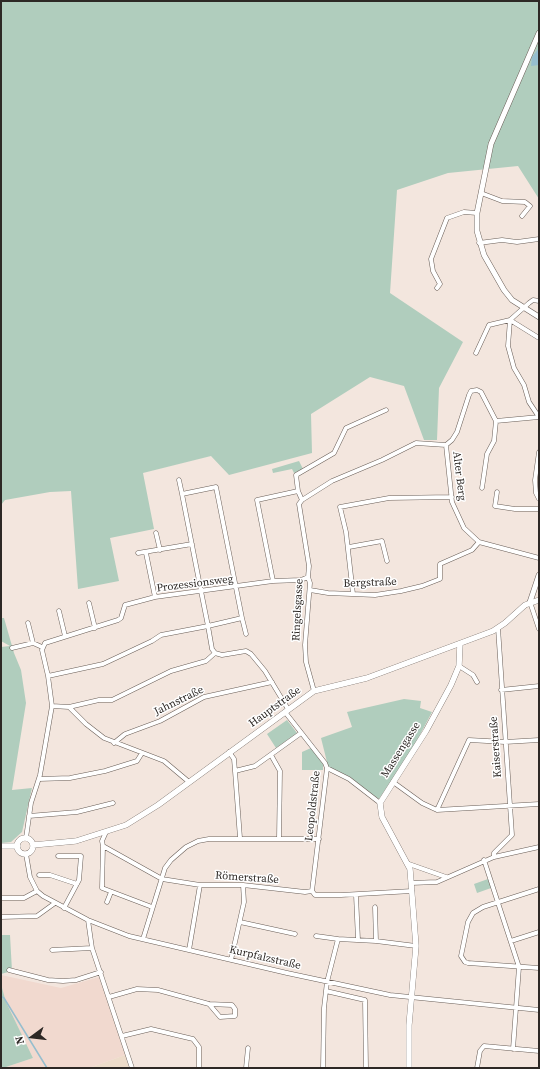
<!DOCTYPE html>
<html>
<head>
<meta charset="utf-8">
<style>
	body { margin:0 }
	#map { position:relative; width:540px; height:1069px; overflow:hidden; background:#f3e6de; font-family:"Source Serif 4",serif }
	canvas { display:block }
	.frame { position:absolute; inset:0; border:2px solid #2d2825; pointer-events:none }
	.north { position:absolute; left:12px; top:1017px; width:40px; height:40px; -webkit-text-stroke:3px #fff; paint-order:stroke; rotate:255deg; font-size:11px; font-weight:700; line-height:16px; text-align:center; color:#2d2825 }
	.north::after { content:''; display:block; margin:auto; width:14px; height:18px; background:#2d2825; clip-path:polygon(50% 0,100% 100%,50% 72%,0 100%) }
</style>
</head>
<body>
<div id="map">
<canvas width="540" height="1069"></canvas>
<div class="frame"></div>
<div class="north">N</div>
</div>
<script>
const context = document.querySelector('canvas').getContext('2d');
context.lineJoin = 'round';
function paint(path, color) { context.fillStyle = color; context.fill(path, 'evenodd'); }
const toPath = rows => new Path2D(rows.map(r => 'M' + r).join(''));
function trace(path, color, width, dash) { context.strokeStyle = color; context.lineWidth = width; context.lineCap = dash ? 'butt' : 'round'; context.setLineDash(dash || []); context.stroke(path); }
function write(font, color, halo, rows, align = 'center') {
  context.font = font + ' "Source Serif 4",serif'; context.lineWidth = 3; context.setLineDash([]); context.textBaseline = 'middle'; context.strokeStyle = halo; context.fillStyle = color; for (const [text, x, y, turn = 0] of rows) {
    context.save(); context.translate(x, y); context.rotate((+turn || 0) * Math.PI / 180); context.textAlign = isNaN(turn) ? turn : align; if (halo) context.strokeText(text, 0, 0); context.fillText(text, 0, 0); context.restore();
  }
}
const commercial = toPath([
	[125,1055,129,1068,89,1068]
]);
const industrial = toPath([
	[1,975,61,988,99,977,125,1055,89,1068,3,1068,33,1058,6,1002,1,984]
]);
const green = toPath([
	[1,1,539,1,539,199,518,166,448,173,397,190,390,293,463,342,439,388,437,440,424,440,404,386,370,377,311,414,312,453,229,475,211,456,143,473,154,529,110,538,119,581,78,589,71,491,50,492,5,500,1,505],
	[299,461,303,469,294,473,292,469,273,473,272,469],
	[1,618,4,618,14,653,21,670,26,703,12,790,32,788,22,832,11,842,1,843,1,647,10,646,1,641],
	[404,699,421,701,420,708,432,712,412,750,379,799,328,766,321,738,352,727,347,712],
	[287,720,297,733,276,748,267,734],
	[311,748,323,764,323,770,302,770,302,752],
	[488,879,491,888,477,893,474,884],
	[1,935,10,935,12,971,1,974],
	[1,984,6,1002,33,1058,3,1068,1,1068]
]);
const water = toPath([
	[539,48,539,65,531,66,532,57]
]);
const stream = toPath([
	[1,996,4,998,47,1068]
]);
const minor = toPath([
	[481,193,502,201,525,202,530,206,522,216],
	[479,243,502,240,517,242,539,239],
	[437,288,440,284,433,271,431,259,447,218,464,212,477,213],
	[539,301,533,300,529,303,510,320,508,346,514,368,524,385,529,402,539,417],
	[510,320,539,338],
	[476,353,489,325,510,320],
	[496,421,539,417],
	[446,445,452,440,457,432,469,395,471,391,477,390,481,392,496,421,494,441,487,454,482,488],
	[446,445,452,502,464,528,479,542,539,558],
	[539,452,535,480,536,493,539,499],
	[179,480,182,494],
	[497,492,495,506,515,509,539,509],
	[302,500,298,491,296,475,334,453,346,428,386,410],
	[156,533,160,550],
	[349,547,382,541,387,561],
	[138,553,192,544],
	[146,553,155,597],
	[273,581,257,500,298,491],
	[310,590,328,593,375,595,401,591,422,586,440,579,440,564,472,550,479,542],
	[353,594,346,532,340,507,389,498,452,497],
	[530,602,539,629],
	[89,603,95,628],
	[59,611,65,636],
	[242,618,246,634],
	[28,623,33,643],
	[12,648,33,643,42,647],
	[459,666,473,675,477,682],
	[48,676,103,664,152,641,161,635,208,626,242,618,216,487,182,494,201,591,208,626,212,649,215,653,222,655,246,651,251,654,265,671,288,709],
	[501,690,539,686],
	[314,691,306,662,305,645,310,583,308,577,309,566,299,504,302,500,332,481,382,460,416,443,446,445],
	[52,706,69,707,86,724,104,738,164,761,189,782],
	[69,707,99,700,112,700,171,671,206,661,215,653],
	[285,712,325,763,327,768,312,891],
	[114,743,125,734,160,721,204,697,272,682],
	[229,752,234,759,235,771,240,838],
	[271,755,280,771,279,839],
	[327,768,349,779,380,803],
	[235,771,255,766,301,733],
	[39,779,70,778,105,771,137,761,142,753],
	[393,782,422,803,437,810,539,804],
	[437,810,469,740,505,742,539,740],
	[29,816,77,812,113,803],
	[106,832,102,841,103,846,102,888,152,907],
	[26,838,31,803,40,775,52,706,48,676,42,650,45,643,118,620,121,618,125,605,155,597,273,581,301,580,308,577],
	[103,846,162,879,200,885,243,885,305,892,312,891],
	[26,854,30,877,37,891,43,896,88,920,129,936,287,973,390,995,539,1010],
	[58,856,81,856,79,880,64,908],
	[494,857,494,853,512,835,498,628],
	[484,860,519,967,513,1049],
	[409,864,446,877],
	[39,875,50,875,77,884],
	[411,883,437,882,494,857,539,847],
	[539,889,483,907,473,913,468,922,461,956,465,962,468,963,539,968],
	[312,891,315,895,341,895,412,891],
	[356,895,358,940],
	[1,898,24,898,37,891],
	[107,902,111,892],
	[375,907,376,941],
	[1,917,37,916,55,903],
	[88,920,92,948,132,1068],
	[240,922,295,934],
	[316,936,338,939],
	[143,939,165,868,171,860,186,847,198,841,209,839,319,839],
	[511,941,539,932],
	[52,950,92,948],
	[189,950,200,885],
	[231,960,244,902,243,885],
	[9,970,48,980,63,981,76,980,101,972],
	[326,991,365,1000,366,1068],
	[109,997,137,989,158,990,209,1004,232,1005,235,1009,235,1016,220,1017,209,1004],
	[122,1036,151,1029,193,1039,199,1047,199,1068],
	[246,1068,248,1048],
	[323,1068,324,1008,327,982,338,939,376,941,416,946],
	[477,1068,480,1051,484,1046,539,1051]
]);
const tertiary = toPath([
	[539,33,491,144,477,213,477,231,484,255,504,290,512,300,539,317],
	[530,602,539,575]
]);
const secondary = toPath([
	'17 846a8 8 0 1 1 16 0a8 8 0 1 1-16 0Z',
	[33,845,76,841,126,825,158,805,314,691,367,678,493,631,505,623,525,605,539,600],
	[1,846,18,846],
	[409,1068,409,1025,416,946,410,869,382,817,380,803,426,731,451,685,459,666,460,644]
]);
const streetNames = [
	["Alter Berg",459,476,83],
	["Bergstraße",370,583,-2],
	["Prozessionsweg",195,584,-7],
	["Ringelsgasse",298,610,-87],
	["Jahnstraße",179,701,-26],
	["Hauptstraße",275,707,-36],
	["Kaiserstraße",496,747,-94],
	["Massengasse",401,750,-58],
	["Leopoldstraße",313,806,-84],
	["Römerstraße",247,878,4],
	["Kurpfalzstraße",265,958,13]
];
paint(commercial, '#eddcca');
paint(industrial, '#f1d9cf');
paint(green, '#b0cdbd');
paint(water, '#96bece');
trace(stream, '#96bece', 1.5);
trace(minor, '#695e57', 5);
trace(tertiary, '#695e57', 6);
trace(secondary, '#695e57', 6);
trace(minor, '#fff', 4);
trace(tertiary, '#fff', 5);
trace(secondary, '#fff', 5.5);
write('11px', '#2d2825', '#fff', streetNames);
</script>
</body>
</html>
